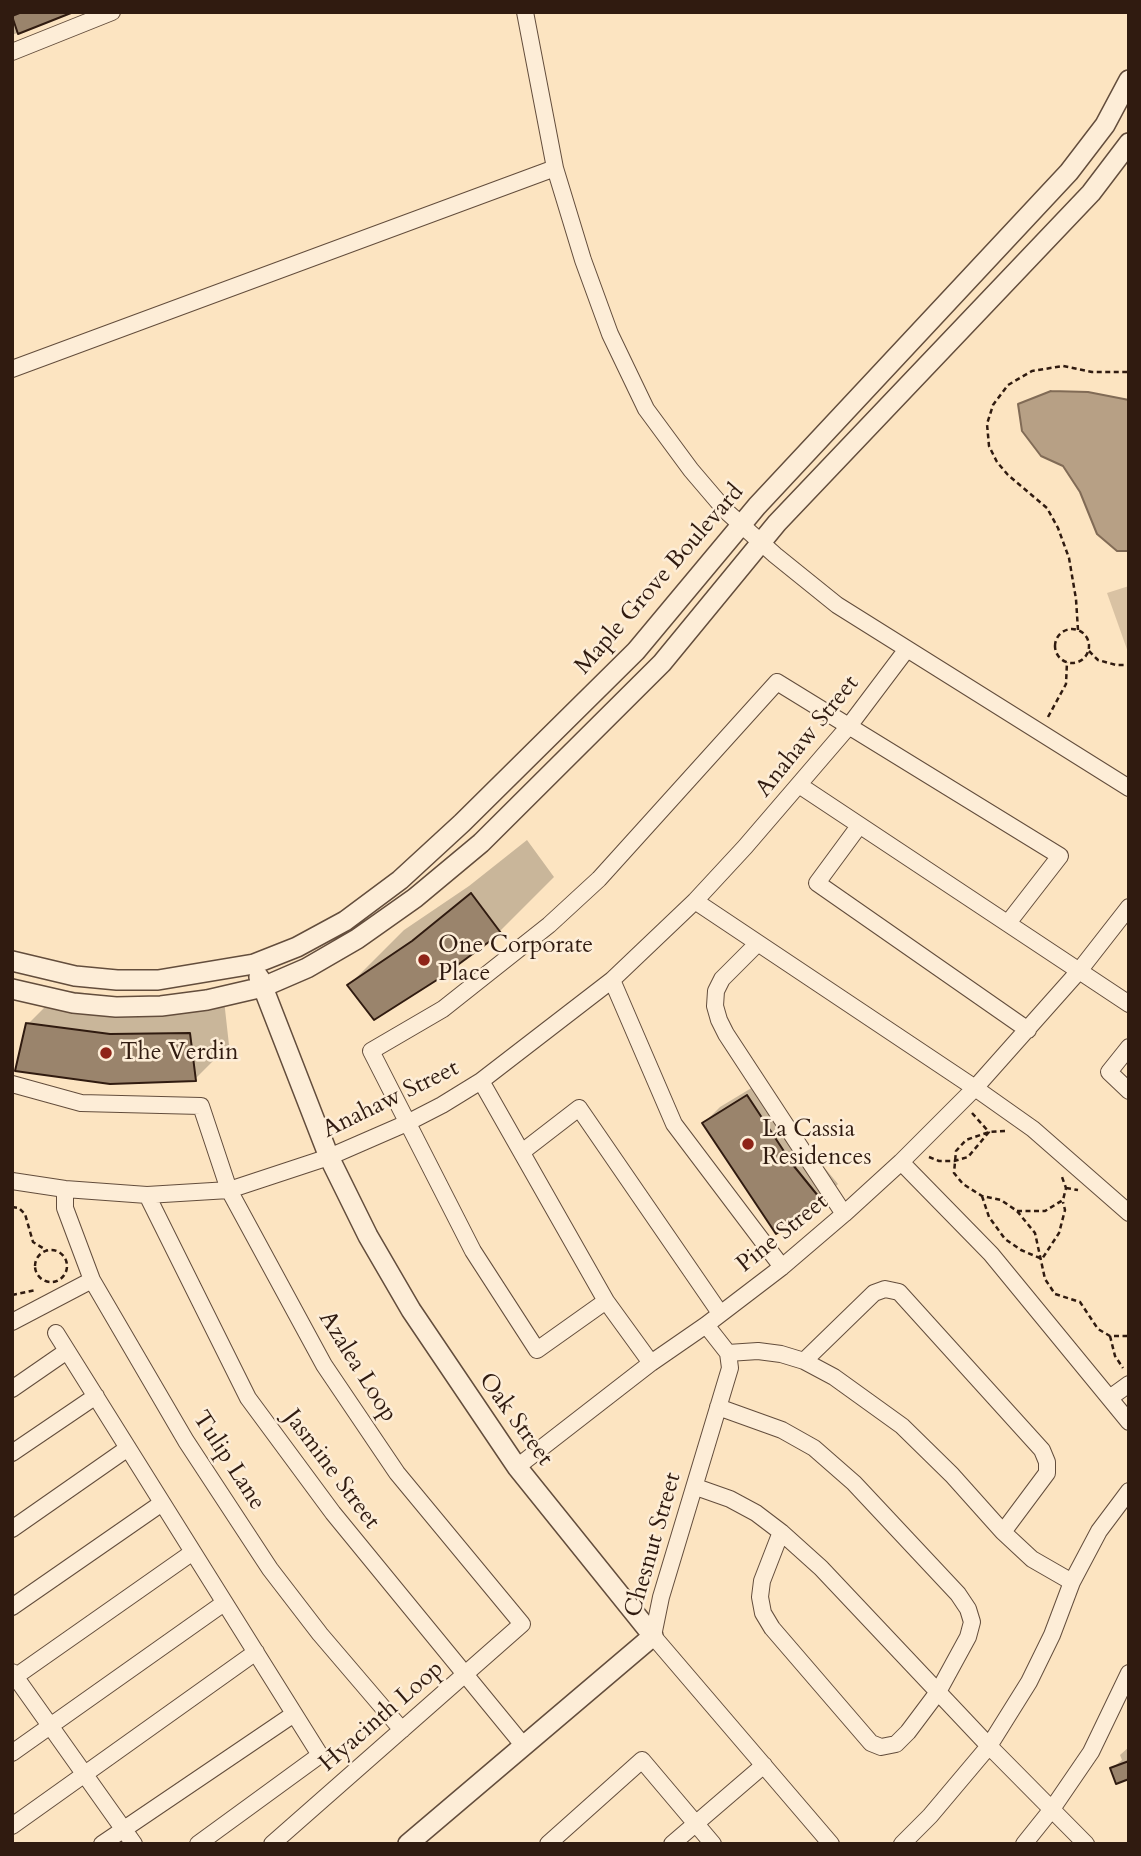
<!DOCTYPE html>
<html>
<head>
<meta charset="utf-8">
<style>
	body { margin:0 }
	#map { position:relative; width:1141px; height:1856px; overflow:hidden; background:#fce4c1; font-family:Cardo,serif }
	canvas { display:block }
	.frame { position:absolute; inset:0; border:14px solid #301b10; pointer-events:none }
</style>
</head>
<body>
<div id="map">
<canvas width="1141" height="1856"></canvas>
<div class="frame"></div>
</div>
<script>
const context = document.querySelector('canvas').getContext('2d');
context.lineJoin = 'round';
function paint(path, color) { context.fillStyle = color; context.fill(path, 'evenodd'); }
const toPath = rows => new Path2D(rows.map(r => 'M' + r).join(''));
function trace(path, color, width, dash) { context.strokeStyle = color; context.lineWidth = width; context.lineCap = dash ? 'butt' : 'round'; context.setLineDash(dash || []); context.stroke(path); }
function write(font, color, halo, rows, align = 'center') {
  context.font = font + ' Cardo,serif'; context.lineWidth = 5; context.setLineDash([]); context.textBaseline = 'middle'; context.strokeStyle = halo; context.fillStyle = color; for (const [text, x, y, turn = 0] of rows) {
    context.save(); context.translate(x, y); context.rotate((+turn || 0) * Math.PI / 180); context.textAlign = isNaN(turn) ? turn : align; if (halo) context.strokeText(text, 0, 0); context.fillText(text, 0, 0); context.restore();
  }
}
const green = toPath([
	[1129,586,1129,655,1107,593]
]);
const water = toPath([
	[1051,391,1088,392,1129,400,1129,551,1117,551,1097,534,1080,492,1063,466,1041,456,1022,431,1018,404,1051,391]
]);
const shadow = toPath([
	[12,12,70,12,12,35],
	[527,840,554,877,500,931,439,977,349,985,404,930,469,886],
	[62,990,145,1001,224,1000,229,1045,195,1079,28,1024],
	[763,1081,809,1149,838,1184,822,1200,776,1231,704,1123,720,1107],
	[1129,1747,1129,1777,1112,1768,1122,1760,1120,1755]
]);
const building = toPath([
	[22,12,71,12,71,13,18,34,12,16,22,12],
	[471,893,501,933,440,978,374,1020,347,985,412,941,471,893],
	[26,1023,110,1034,190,1033,196,1081,110,1084,15,1071,26,1023],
	[747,1095,793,1165,823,1202,776,1234,702,1123,747,1095],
	[1129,1761,1129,1779,1116,1784,1110,1768,1129,1761]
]);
const path = toPath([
	'1055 646a17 17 0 1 1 34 0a17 17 0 1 1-34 0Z',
	[1078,630,1076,599,1069,558,1058,528,1047,508,1008,475,997,462,989,446,987,424,993,405,1008,385,1032,371,1063,366,1092,372,1129,372],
	[1089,651,1098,660,1116,665,1126,665],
	[1048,717,1066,684,1067,662],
	[1005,1131,989,1132,966,1140,956,1151,954,1173,963,1184,982,1196,1001,1200,1017,1211,1035,1233,1045,1279,1055,1294,1080,1302,1098,1329,1110,1336,1129,1336],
	[929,1157,939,1161,954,1161,968,1157,989,1132,972,1113],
	[1066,1188,1078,1190],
	[982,1196,989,1217,1005,1239,1021,1250,1042,1259,1059,1233,1065,1210,1063,1202],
	[12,1207,19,1208,25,1214,33,1242,46,1250],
	[1017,1211,1045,1211,1063,1200,1066,1188,1062,1177],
	'35 1266a16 16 0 1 1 32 0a16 16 0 1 1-32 0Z',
	[12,1295,36,1290],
	[1110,1336,1115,1356,1123,1368]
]);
const minor = toPath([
	[525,12,555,168,583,260,610,334,646,409,691,470,726,511,775,555,837,605,1129,788],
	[12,52,112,12],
	[12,369,555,168],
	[799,785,1129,1004],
	[859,826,817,883,1028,1030],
	[695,901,975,1088,1033,1129,1129,1213],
	[758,943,722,979,716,991,715,1006,719,1020,726,1034,844,1214],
	[612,980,674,1124,782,1267],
	[1129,1047,1109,1072,1129,1091],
	[481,1081,606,1301,651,1363],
	[12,1084,81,1103,201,1106,229,1190,324,1365,397,1473,522,1624,272,1844],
	[522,1152,579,1108,720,1313],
	[901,1162,991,1254,1129,1422],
	[12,1181,65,1189,147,1195,229,1190,329,1157,407,1123,442,1105,481,1081,612,980,695,901,745,847,849,726,907,649],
	[65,1189,65,1208,92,1280,186,1441,270,1569,320,1634,402,1730],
	[147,1195,248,1398,333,1513,523,1745],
	[606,1301,537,1350,473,1251,371,1051,443,1009,549,925,599,879,777,682,1060,856,1008,923],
	[12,1322,92,1280],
	[706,1325,728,1353,730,1368,661,1597,653,1636,831,1844],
	[56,1333,320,1755,198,1844],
	[728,1353,758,1351,781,1354,804,1361,834,1377,902,1426,952,1475,1003,1532,1032,1559,1072,1582],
	[804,1361,874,1293,885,1289,899,1292,1042,1450,1047,1462,1047,1473,1003,1532],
	[12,1389,67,1351],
	[1111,1397,1129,1384],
	[718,1407,782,1430,814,1448,854,1483,958,1594,968,1609,972,1622,968,1637,938,1692,908,1732,896,1744,881,1747,871,1743,772,1628,763,1613,760,1597,762,1581,781,1532],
	[12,1453,96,1396],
	[517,1467,651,1363,706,1325,782,1267,844,1214,901,1162,975,1088,1079,971,1129,907],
	[696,1487,730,1499,756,1513,781,1532,821,1568,989,1746,1086,1844],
	[12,1529,128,1448],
	[12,1607,162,1503],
	[12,1672,134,1844],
	[12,1679,193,1552],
	[12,1753,224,1603],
	[12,1826,256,1652],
	[102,1844,294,1714],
	[548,1844,642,1760,713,1844],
	[672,1844,764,1765],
	[902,1844,930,1816,989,1746,1029,1682,1052,1635,1072,1582,1099,1531,1129,1491],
	[1024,1844,1052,1809,1091,1752,1129,1673]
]);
const tertiary = toPath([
	[12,961,75,976,117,980,158,980,254,964,297,947,345,921,400,880,462,823,636,651,757,506,1069,172,1105,125,1129,80],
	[259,977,329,1157,368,1236,411,1310,517,1467,653,1636,408,1844],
	[12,989,73,1003,116,1007,161,1006,207,1000,263,987,307,968,357,939,415,898,481,843,662,663,777,523,1091,193,1129,143]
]);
const markers = [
	[424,960,7,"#8f2418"],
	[106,1053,7,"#8f2418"],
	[748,1144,7,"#8f2418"]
];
const streetNames = [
	["Maple Grove Boulevard",660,580,-49],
	["Anahaw Street",808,737,-51],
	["Anahaw Street",391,1100,-26],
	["Pine Street",783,1234,-39],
	["Azalea Loop",357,1367,58],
	["Oak Street",515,1420,54],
	["Tulip Lane",228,1461,57],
	["Jasmine Street",331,1470,53],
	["Chesnut Street",654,1545,-74],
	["Hyacinth Loop",382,1717,-41]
];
const poiNames = [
	["One Corporate",438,946],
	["Place",438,974],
	["The Verdin",120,1053],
	["La Cassia",762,1130],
	["Residences",762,1158]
];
paint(green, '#d9c2a3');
paint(water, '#b7a085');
trace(water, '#816b56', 2);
paint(shadow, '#0003');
paint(building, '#9a846c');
trace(building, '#301b10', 2);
trace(minor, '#634d3c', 18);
trace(tertiary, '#634d3c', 22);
trace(path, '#301b10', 2.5, [5, 3.5]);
trace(minor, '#fdedd7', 16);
trace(tertiary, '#fdedd7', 19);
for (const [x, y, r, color] of markers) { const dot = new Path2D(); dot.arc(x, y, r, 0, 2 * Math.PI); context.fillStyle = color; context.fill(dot); trace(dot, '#fdedd7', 2.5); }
write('24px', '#301b10', '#fdedd7', streetNames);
write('24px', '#301b10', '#fdedd7', poiNames, 'left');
</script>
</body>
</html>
